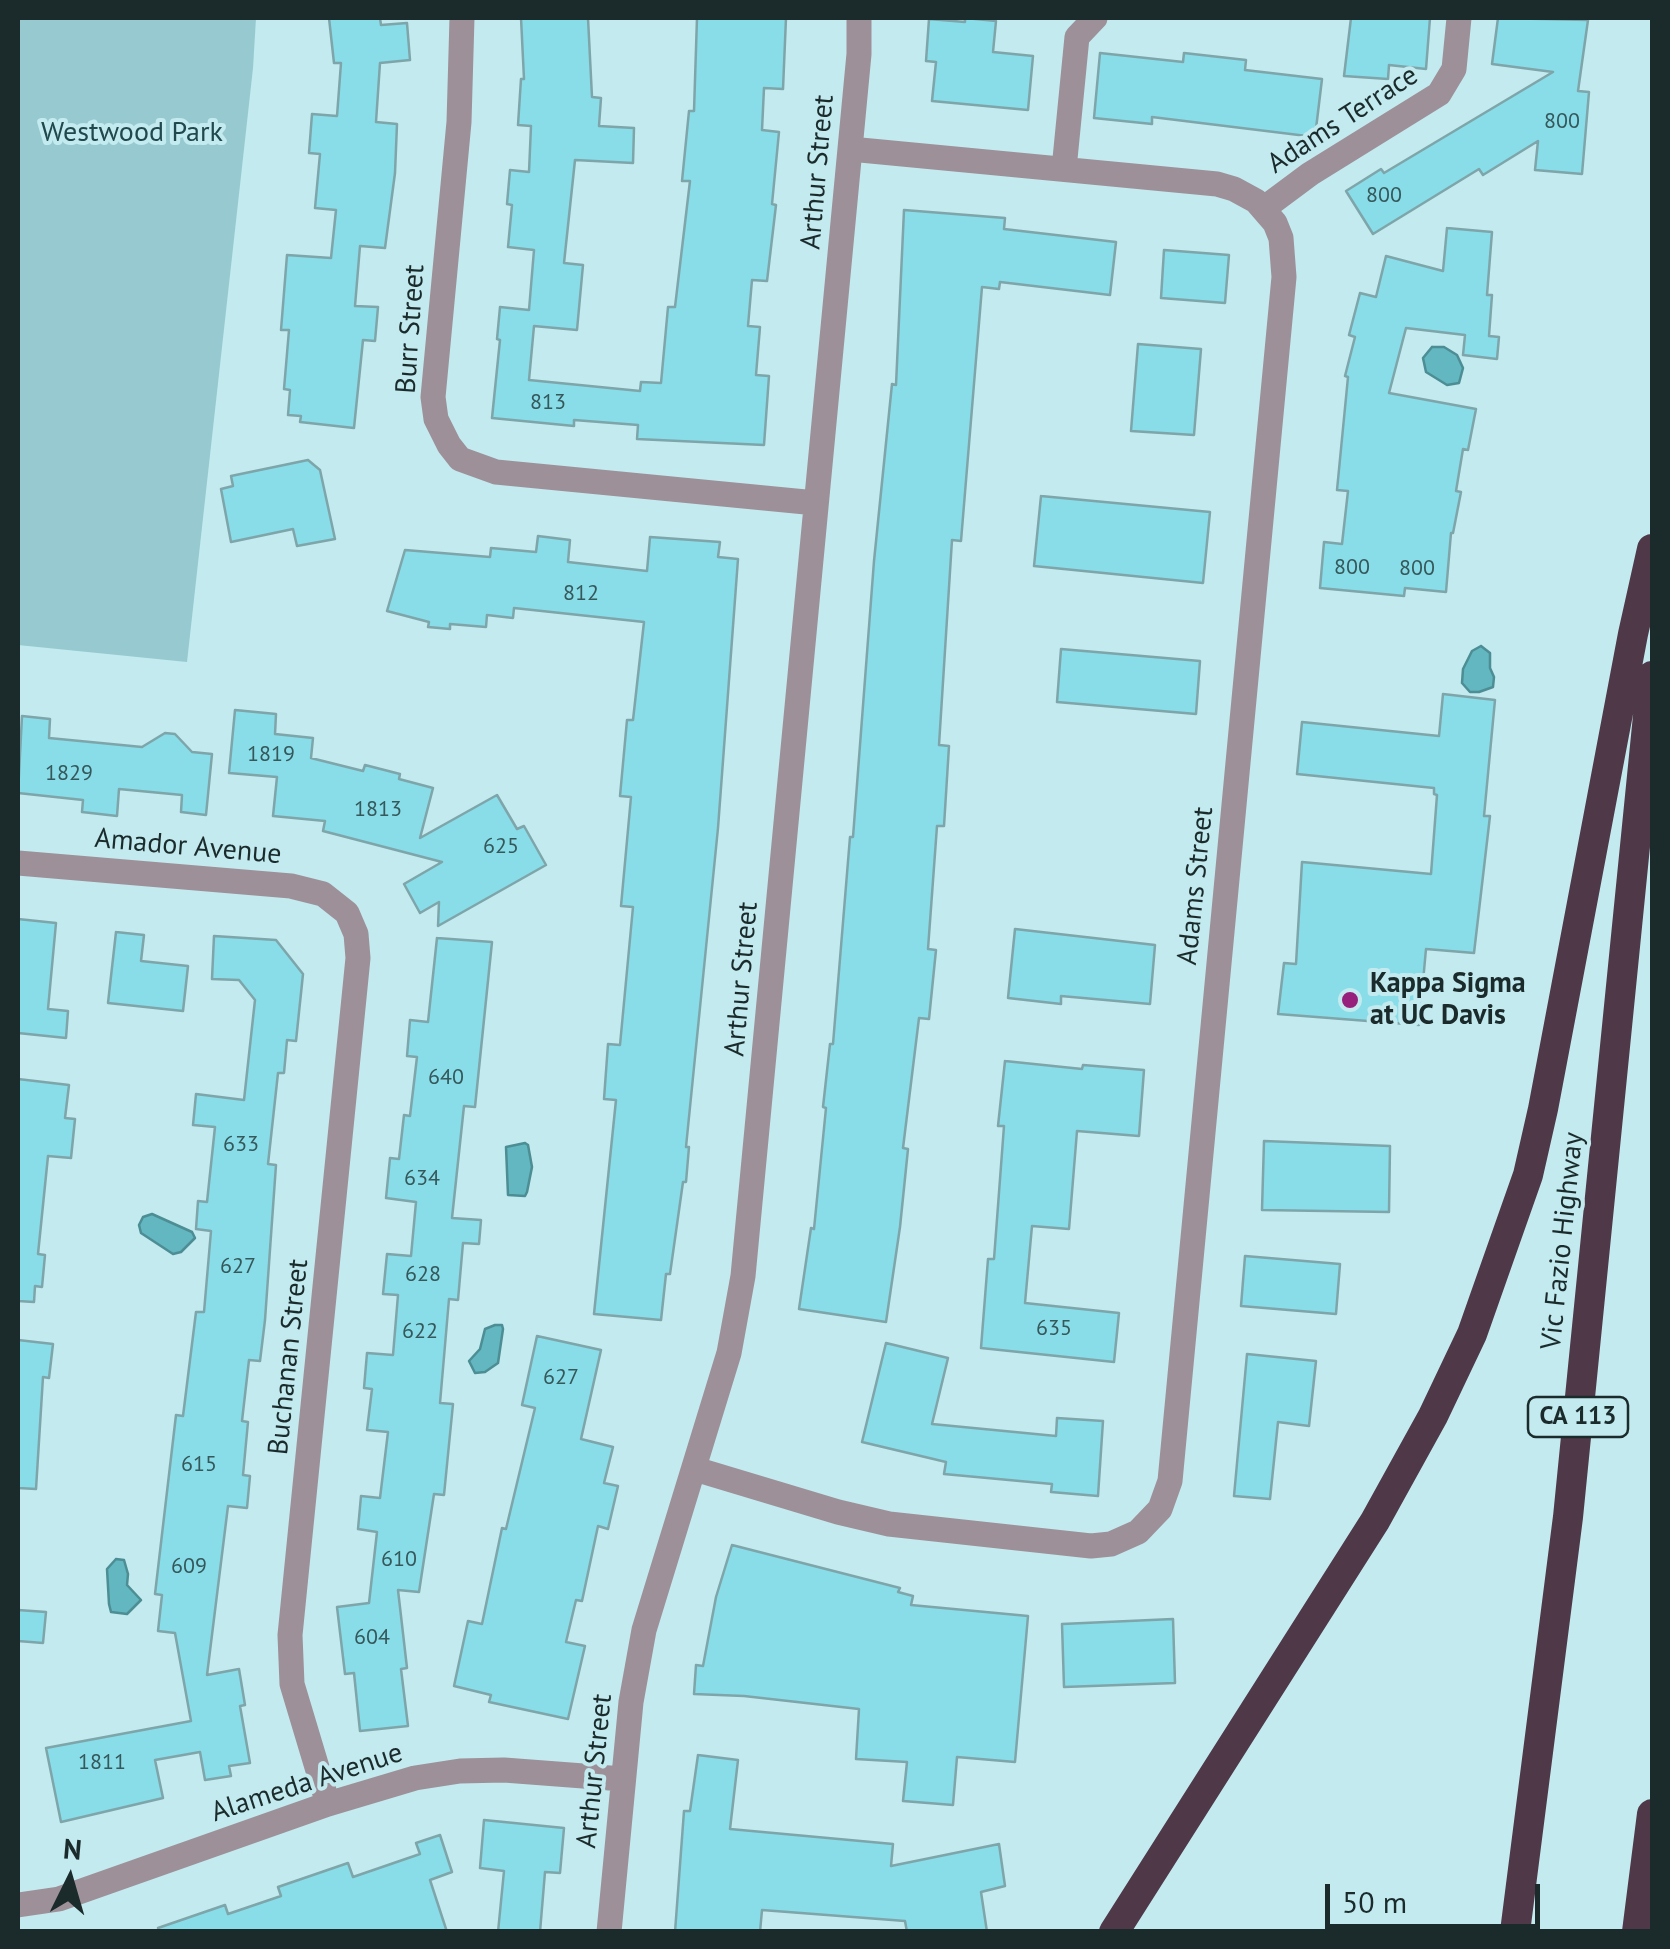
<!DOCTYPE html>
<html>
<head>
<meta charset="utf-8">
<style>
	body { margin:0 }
	#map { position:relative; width:1670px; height:1949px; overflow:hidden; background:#c2eaef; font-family:"PT Sans",sans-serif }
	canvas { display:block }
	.frame { position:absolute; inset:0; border:20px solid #1b2b2c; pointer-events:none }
	.north { position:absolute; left:20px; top:1829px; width:100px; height:100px; -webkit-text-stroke:8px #c2eaef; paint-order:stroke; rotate:5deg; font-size:28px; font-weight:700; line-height:40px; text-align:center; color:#1b2b2c }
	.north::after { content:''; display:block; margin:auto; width:35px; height:45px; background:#1b2b2c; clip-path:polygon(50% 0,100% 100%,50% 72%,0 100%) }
	.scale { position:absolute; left:1325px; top:1884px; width:215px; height:45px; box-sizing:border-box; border:5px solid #1b2b2c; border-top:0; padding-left:12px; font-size:30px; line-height:35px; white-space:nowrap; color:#1b2b2c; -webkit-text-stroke:8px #c2eaef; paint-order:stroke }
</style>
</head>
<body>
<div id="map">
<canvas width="1670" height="1949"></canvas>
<div class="frame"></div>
<div class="north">N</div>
<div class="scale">50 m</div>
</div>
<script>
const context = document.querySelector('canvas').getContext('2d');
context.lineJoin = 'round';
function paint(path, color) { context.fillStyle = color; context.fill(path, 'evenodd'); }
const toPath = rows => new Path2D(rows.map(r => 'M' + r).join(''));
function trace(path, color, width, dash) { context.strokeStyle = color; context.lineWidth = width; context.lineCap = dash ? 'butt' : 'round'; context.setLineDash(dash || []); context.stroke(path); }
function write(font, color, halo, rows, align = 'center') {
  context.font = font + ' "PT Sans",sans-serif'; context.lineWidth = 8; context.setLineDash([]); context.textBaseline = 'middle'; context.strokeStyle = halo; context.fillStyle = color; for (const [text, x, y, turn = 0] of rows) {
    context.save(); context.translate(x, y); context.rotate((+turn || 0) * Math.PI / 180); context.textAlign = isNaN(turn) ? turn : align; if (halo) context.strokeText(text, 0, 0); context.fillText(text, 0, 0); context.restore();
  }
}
const green = toPath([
	[18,18,256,18,253,68,187,662,18,645]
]);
const water = toPath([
	[1432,347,1444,347,1457,355,1463,368,1459,383,1447,385,1426,372,1423,358,1432,347],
	[1481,646,1490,653,1490,668,1494,677,1493,687,1479,692,1470,692,1462,683,1463,669,1472,651,1481,646],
	[525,1143,528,1145,532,1167,527,1192,525,1196,508,1195,506,1147,525,1143],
	[152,1214,192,1232,195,1238,181,1252,173,1254,141,1233,139,1225,143,1217,152,1214],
	[495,1325,502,1325,503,1329,498,1363,485,1372,475,1373,469,1361,480,1349,485,1329,495,1325],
	[116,1559,124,1560,128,1574,127,1585,141,1600,127,1614,111,1612,109,1604,107,1569,116,1559]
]);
const building = toPath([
	[329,18,380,18,381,25,407,23,410,60,380,63,376,122,397,124,395,173,385,248,360,246,355,306,378,307,375,341,363,340,354,428,300,422,301,416,288,415,290,390,284,389,289,330,281,330,287,255,331,258,336,210,315,208,320,154,309,153,312,114,337,116,341,63,334,63,329,18],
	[521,18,588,18,592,97,601,98,599,126,634,128,633,163,575,160,564,263,583,265,577,330,534,326,529,380,640,391,641,382,661,383,668,307,675,307,690,181,682,181,689,111,694,111,697,18,786,18,783,89,764,88,762,130,779,132,772,204,776,205,767,281,752,280,748,326,760,327,756,375,769,376,764,445,637,439,638,425,574,420,574,426,492,418,500,340,497,339,500,307,529,310,534,250,508,247,512,205,507,204,510,170,529,172,531,126,518,125,521,79,524,79,521,18],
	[965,18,996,21,993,52,1033,56,1028,110,932,101,936,62,926,61,929,19,965,22,965,18],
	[1351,18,1430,18,1426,69,1389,65,1388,79,1344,76,1351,18],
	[1498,18,1588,20,1578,91,1589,92,1582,174,1535,170,1538,141,1483,175,1479,169,1373,234,1346,191,1381,169,1384,173,1553,72,1492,64,1498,18],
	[1100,53,1183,62,1184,53,1246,60,1245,70,1322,79,1315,137,1152,117,1152,124,1094,118,1100,53],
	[904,210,1005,218,1004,229,1116,242,1110,295,1000,282,999,289,982,287,961,541,952,540,939,745,949,746,944,826,937,826,928,949,936,950,929,1019,919,1018,903,1148,908,1149,900,1227,886,1322,799,1309,811,1228,814,1229,826,1108,823,1107,830,1044,833,1044,850,837,853,837,874,561,892,384,896,385,904,210],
	[1447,228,1492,232,1487,295,1492,295,1489,336,1499,337,1497,359,1463,355,1465,335,1406,328,1389,393,1476,409,1468,450,1463,449,1456,491,1461,492,1453,533,1451,533,1446,592,1405,588,1404,596,1320,588,1324,542,1342,544,1348,491,1337,490,1348,377,1345,376,1355,337,1349,335,1360,293,1376,297,1386,256,1443,271,1447,228],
	[1164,250,1229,255,1225,303,1161,298,1164,250],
	[1138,344,1201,349,1194,435,1131,431,1138,344],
	[308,460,320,470,335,539,297,546,293,529,231,542,221,489,233,486,231,476,308,460],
	[1041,496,1210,512,1203,583,1034,566,1041,496],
	[538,536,570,540,568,562,647,571,650,537,720,542,718,557,738,559,718,828,686,1147,689,1147,686,1182,683,1182,670,1274,666,1274,661,1320,594,1314,616,1100,604,1099,608,1044,620,1045,633,907,621,906,631,797,620,796,627,720,633,720,644,622,514,608,513,618,487,615,486,627,450,624,450,629,428,627,429,622,387,611,405,550,490,557,491,548,536,552,538,536],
	[1061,649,1200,661,1196,714,1057,702,1061,649],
	[1443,694,1495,700,1484,816,1490,816,1474,953,1426,949,1419,1025,1278,1014,1284,963,1296,964,1302,862,1431,874,1437,795,1434,794,1434,788,1297,774,1302,722,1439,736,1443,694],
	[235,710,276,714,275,734,313,738,311,758,363,771,365,765,400,774,399,779,433,788,420,838,497,795,517,829,524,826,546,865,438,926,439,902,420,913,404,884,442,862,323,831,325,821,273,816,277,777,229,773,235,710],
	[22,716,50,719,49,738,142,747,165,733,175,734,192,752,212,754,206,815,181,812,182,795,119,789,117,816,82,812,83,800,18,793,22,716],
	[18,919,56,923,48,1009,68,1011,66,1038,18,1033,18,919],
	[1015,929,1155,945,1150,1004,1061,996,1061,1004,1008,998,1015,929],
	[116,932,144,935,141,961,188,966,183,1011,108,1003,116,932],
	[214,936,276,940,303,974,296,1041,287,1040,284,1073,278,1073,268,1164,276,1165,265,1320,260,1361,249,1360,242,1421,248,1422,243,1475,250,1476,247,1508,228,1506,207,1675,239,1669,245,1705,240,1706,250,1763,229,1766,231,1776,205,1780,200,1752,155,1760,163,1798,61,1822,46,1748,191,1721,175,1633,158,1631,162,1595,155,1594,176,1415,183,1416,196,1312,204,1312,211,1231,196,1229,198,1201,207,1202,215,1127,193,1125,196,1094,244,1100,255,1000,239,980,212,979,214,936],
	[437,938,492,942,475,1107,464,1106,452,1218,481,1220,479,1244,463,1243,458,1300,449,1299,440,1403,453,1404,444,1495,434,1494,419,1592,398,1590,407,1668,401,1669,408,1726,360,1731,354,1673,345,1674,337,1607,369,1603,377,1532,358,1529,361,1496,380,1498,388,1432,367,1430,372,1389,364,1388,367,1353,393,1355,398,1295,383,1294,387,1254,411,1256,416,1202,386,1198,390,1158,399,1159,404,1115,410,1116,417,1057,407,1056,410,1020,428,1022,437,938],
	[1005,1061,1082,1069,1083,1065,1144,1070,1139,1136,1077,1131,1069,1229,1032,1226,1025,1303,1119,1313,1114,1362,981,1348,988,1259,994,1259,1004,1126,998,1126,1005,1061],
	[18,1079,69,1085,65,1118,75,1119,71,1158,48,1156,38,1254,45,1255,42,1287,35,1286,34,1302,18,1301,18,1079],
	[1264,1141,1390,1146,1389,1212,1262,1210,1264,1141],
	[1245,1256,1340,1264,1336,1314,1241,1306,1245,1256],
	[537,1336,601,1350,581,1439,613,1447,604,1483,618,1486,608,1529,598,1526,582,1601,576,1600,566,1642,585,1646,568,1719,489,1702,491,1695,454,1686,468,1621,482,1624,502,1528,506,1529,535,1408,522,1405,537,1336],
	[18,1340,53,1344,49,1378,43,1377,36,1489,18,1488,18,1340],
	[886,1343,948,1358,932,1424,1056,1436,1057,1418,1103,1421,1098,1496,1051,1492,1052,1484,944,1474,946,1462,862,1442,886,1343],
	[1247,1354,1316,1361,1309,1426,1278,1422,1270,1499,1234,1496,1247,1354],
	[732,1545,900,1588,898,1592,913,1596,911,1605,1028,1616,1015,1762,957,1757,953,1805,903,1801,907,1762,856,1759,859,1709,744,1696,694,1694,696,1665,703,1666,716,1597,732,1545],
	[18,1610,46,1612,43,1643,18,1641,18,1610],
	[1173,1619,1175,1683,1064,1687,1062,1624,1173,1619],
	[698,1755,738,1760,730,1829,893,1844,891,1866,999,1844,1005,1886,981,1892,987,1932,907,1932,905,1921,762,1910,760,1932,675,1932,684,1811,690,1811,698,1755],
	[484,1820,564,1828,560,1873,545,1872,540,1932,498,1932,504,1871,480,1868,484,1820],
	[440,1835,452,1872,430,1880,447,1932,159,1932,158,1928,225,1905,228,1914,281,1896,278,1887,348,1863,353,1877,420,1854,416,1843,440,1835]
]);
const minor = toPath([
	[462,18,459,122,433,397,436,419,449,445,460,459,496,472,816,503],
	[1064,169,1077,37,1095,18],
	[1263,209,1310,174,1439,94,1454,69,1459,18],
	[18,863,291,886,323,894,347,913,356,934,358,958,290,1635,292,1684,328,1804],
	[695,1469,838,1512,889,1524,1091,1546,1111,1544,1138,1532,1160,1509,1170,1481,1284,277,1281,238,1275,223,1256,201,1234,189,1217,184,850,149],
	[18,1905,59,1899,328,1804,415,1778,460,1771,504,1770,623,1779],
	[609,1932,631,1702,644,1630,729,1353,743,1276,859,54,859,18]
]);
const highway = toPath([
	[1114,1932,1375,1521,1433,1416,1472,1334,1528,1175,1543,1109,1633,634,1652,549],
	[1515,1932,1568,1517,1652,676],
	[1637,1932,1652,1814]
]);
const markers = [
	[1350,1000,10,"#96207c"]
];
const numberNames = [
	["800",1562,122],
	["800",1384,196],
	["813",548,403],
	["800",1352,568],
	["800",1417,569],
	["812",581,594],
	["1819",271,755],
	["1829",69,774],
	["1813",378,810],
	["625",501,847],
	["640",446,1078],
	["633",241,1145],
	["634",422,1179],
	["627",238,1267],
	["628",423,1275],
	["635",1054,1329],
	["622",420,1332],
	["627",561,1378],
	["615",199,1465],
	["610",399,1560],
	["609",189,1567],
	["604",372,1638],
	["1811",102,1763]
];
const shields = [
	[1578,1417,100]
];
const shieldNames = [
	["CA 113",1578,1417]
];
const streetNames = [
	["Adams Terrace",1343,120,-33],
	["Arthur Street",818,172,-85],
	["Burr Street",411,329,-86],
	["Amador Avenue",188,847,5],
	["Adams Street",1196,886,-84],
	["Arthur Street",742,979,-85],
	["Vic Fazio Highway",1563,1241,-84],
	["Buchanan Street",289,1357,-84],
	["Arthur Street",595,1771,-84],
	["Alameda Avenue",307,1783,-18]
];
const parkNames = [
	["Westwood Park",132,133]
];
const poiNames = [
	["Kappa Sigma",1370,984],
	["at UC Davis",1370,1016]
];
paint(green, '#97c9d0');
paint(water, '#62b7c1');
trace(water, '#4d8d94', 2.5);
paint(building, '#88dde8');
trace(building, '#7ea5a9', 2.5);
trace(minor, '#9d9099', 25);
trace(highway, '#4f3848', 30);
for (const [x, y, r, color] of markers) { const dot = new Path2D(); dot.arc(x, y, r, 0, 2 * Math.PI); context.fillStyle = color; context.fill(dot); trace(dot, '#c2eaef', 4); }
write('22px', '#36585b', null, numberNames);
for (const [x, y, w] of shields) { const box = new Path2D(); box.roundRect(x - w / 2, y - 20, w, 40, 8); context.fillStyle = '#c2eaef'; context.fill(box); trace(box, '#1b2b2c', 2.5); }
write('bold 25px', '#1b2b2c', null, shieldNames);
write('28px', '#1b2b2c', '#c2eaef', streetNames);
write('28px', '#20484d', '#c2eaef', parkNames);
write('bold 28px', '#1b2b2c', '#c2eaef', poiNames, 'left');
</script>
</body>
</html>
